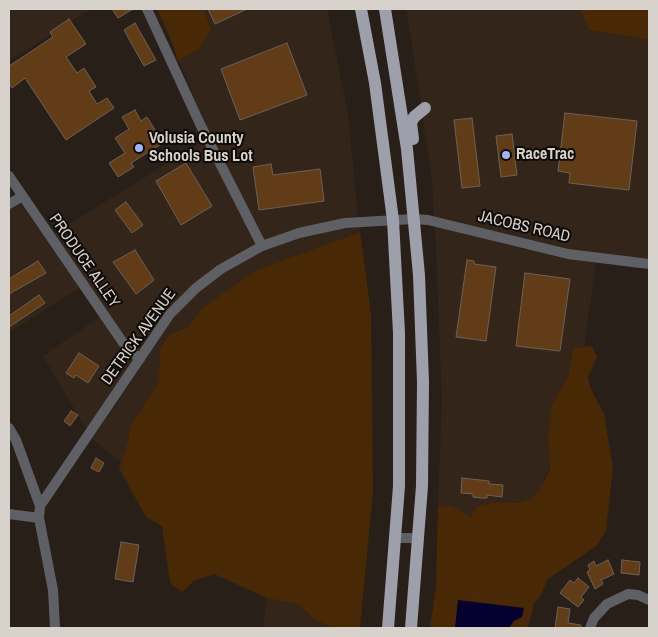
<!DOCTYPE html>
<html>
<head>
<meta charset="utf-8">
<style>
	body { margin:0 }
	#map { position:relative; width:658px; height:637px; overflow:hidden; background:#282018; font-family:"Archivo Narrow",sans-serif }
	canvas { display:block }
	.frame { position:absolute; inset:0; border:10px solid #d8d2cc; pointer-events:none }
</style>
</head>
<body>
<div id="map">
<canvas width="658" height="637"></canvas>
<div class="frame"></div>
</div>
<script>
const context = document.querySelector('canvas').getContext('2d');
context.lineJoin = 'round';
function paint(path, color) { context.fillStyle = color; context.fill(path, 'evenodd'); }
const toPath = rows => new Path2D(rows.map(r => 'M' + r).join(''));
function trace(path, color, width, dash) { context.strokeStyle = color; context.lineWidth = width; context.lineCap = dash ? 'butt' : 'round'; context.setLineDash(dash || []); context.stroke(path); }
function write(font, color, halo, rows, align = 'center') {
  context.font = font + ' "Archivo Narrow",sans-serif'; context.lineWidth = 4; context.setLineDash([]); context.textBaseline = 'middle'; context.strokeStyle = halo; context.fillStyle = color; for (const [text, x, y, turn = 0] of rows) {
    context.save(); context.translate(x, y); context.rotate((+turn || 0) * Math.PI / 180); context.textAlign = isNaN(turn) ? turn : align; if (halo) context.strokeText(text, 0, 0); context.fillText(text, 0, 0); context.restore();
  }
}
const built = toPath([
	[9,9,91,9,9,61],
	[204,9,327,9,348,113,358,218,264,241,206,127,179,60,199,49,211,29],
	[406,9,580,9,589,30,649,40,649,260,569,250,434,217,432,178,422,115,423,103,421,103],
	[204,141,256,245,183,293,166,312,139,352,130,345,53,234],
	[20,202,80,288,9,332,9,209],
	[359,226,360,232,257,270,203,307,187,327,170,334,160,348,159,373,156,387,130,427,128,441,121,462,92,439,174,317,189,299,224,272,264,250,300,237],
	[435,226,528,250,596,262,584,347,573,349,568,376,561,387,548,435,551,460,543,485,531,499,517,503,496,502,470,517,453,506,438,506,442,399],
	[100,317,134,359,87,430,43,356],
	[267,598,298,604,315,620,334,628,263,628]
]);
const green = toPath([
	[157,9,204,9,211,29,199,49,178,61,172,42],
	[580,9,649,9,649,40,589,30],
	[360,232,371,313,373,491,360,628,334,628,315,620,298,604,267,598,214,574,194,581,182,592,170,583,162,526,146,517,119,468,128,441,130,427,156,387,159,373,160,348,170,334,188,327,203,307,257,270],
	[592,346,597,357,588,377,590,387,604,414,613,468,606,531,596,546,548,579,539,598,534,603,528,628,430,628,436,587,438,506,453,506,470,517,478,506,496,502,517,503,531,499,543,485,550,468,548,435,552,405,568,376,573,348]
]);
const water = toPath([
	[458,600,524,608,522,617,514,621,509,628,455,628]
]);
const building = toPath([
	[112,9,133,9,118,18,112,9],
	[208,9,247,9,215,24,208,9],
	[69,19,86,44,66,57,77,73,84,68,96,87,89,91,97,104,107,98,114,108,66,140,25,78,12,88,9,83,9,66,53,37,50,32,69,19],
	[135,23,156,60,144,66,124,30,135,23],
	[287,43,307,95,240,120,221,69,287,43],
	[135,110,141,121,147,117,163,143,131,163,134,167,118,177,109,163,125,153,115,138,129,129,122,117,135,110],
	[565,113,637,121,629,190,569,183,570,173,558,171,565,113],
	[472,118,480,186,462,188,454,120,472,118],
	[512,134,517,175,501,177,496,136,512,134],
	[186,163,212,206,181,225,156,181,186,163],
	[271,164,273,175,320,169,324,201,259,210,253,167,271,164],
	[126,202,143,225,132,233,115,210,126,202],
	[135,250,154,280,136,294,113,262,135,250],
	[467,260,474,261,474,264,496,267,486,341,456,337,467,260],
	[38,261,46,273,9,294,9,279,38,261],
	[525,273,570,279,560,351,516,346,525,273],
	[39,295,45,303,9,327,9,316,39,295],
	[79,353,99,366,88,383,76,375,74,378,66,373,79,353],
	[71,411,78,415,70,426,64,421,71,411],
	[96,458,104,463,99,472,91,468,96,458],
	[462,478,489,481,489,484,503,485,502,497,487,495,487,498,481,498,473,497,473,494,461,493,462,478],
	[121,542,139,545,133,582,115,579,121,542],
	[608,560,614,574,601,580,603,584,595,589,587,572,590,570,588,565,594,561,596,566,608,560],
	[622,560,640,562,639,575,621,573,622,560],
	[578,578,589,587,581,597,584,600,578,607,560,593,570,580,574,583,578,578],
	[558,607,570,609,568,623,581,625,581,628,555,628,558,607]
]);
const minor = toPath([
	[147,9,200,124,262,246],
	[9,176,126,347,140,359],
	[9,204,21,197],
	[9,428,16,440,40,506,39,518,53,590,55,628],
	[40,506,170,314,196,288,221,269,262,246,299,233,345,223,414,219,428,220,568,254,649,264],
	[9,514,39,518],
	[397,538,419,538],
	[590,628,594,618,607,604,628,594,638,595,649,600]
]);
const major = toPath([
	[361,9,375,83,393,220,399,333,399,486,388,628],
	[385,9,407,149,419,275,423,382,422,486,411,628],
	[413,139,411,123,414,117,425,108]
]);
const markers = [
	[139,148,5,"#a4b2fc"],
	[506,155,5,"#a4b2fc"]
];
const poiNames = [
	["Volusia County",149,139],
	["Schools Bus Lot",149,157],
	["RaceTrac",516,155]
];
const streetNames = [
	["JACOBS ROAD",524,227,13],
	["PRODUCE ALLEY",84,261,55],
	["DETRICK AVENUE",139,337,-54]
];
paint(built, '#332519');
paint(green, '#482805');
paint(water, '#060030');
paint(building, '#613c17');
trace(building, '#6c6158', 1);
trace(minor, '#5f6066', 10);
trace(major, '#9d9fab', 12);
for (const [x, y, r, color] of markers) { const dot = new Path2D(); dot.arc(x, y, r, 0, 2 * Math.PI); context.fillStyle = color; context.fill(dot); trace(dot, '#0e0a07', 2); }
write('bold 16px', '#d8d2cc', '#0e0a07', poiNames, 'left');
write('16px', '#d8d2cc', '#0e0a07', streetNames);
</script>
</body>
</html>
